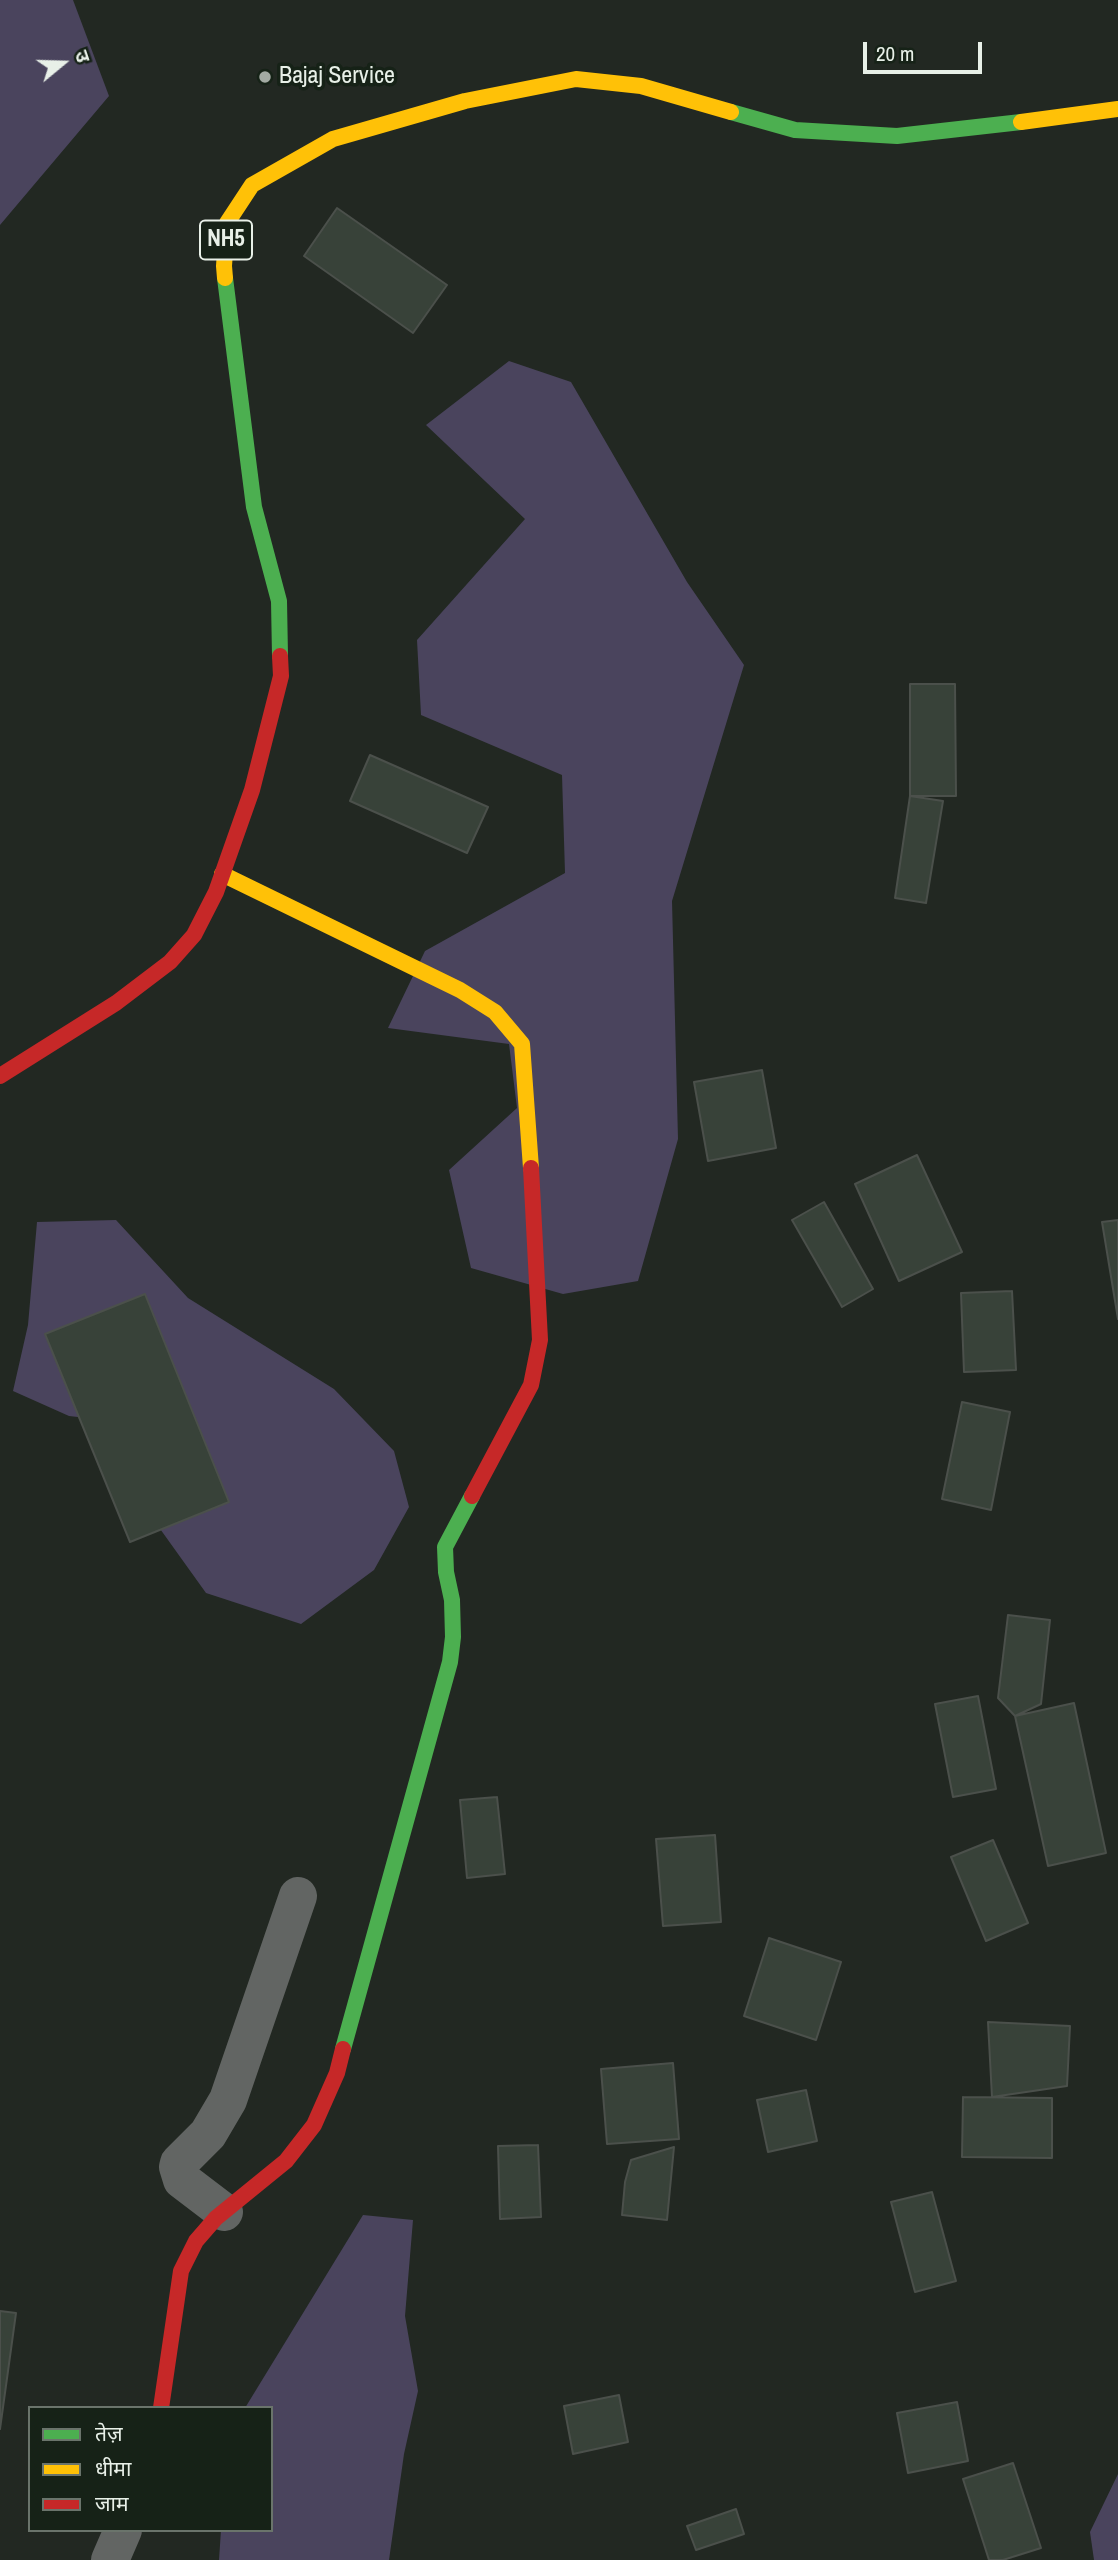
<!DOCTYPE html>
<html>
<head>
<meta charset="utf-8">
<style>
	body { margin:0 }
	#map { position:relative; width:1118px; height:2560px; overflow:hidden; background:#222822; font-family:"Archivo Narrow","Noto Sans Devanagari",sans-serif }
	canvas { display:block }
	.legend { position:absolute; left:28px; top:2406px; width:245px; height:126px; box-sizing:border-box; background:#162217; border:2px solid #6a746b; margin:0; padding:9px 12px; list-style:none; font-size:21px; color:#e8f0e8 }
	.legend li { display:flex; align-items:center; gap:14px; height:35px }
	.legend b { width:35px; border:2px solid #6a746b }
	.north { position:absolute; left:28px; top:28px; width:70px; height:70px; -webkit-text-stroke:5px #162217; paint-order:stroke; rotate:71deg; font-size:19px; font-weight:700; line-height:28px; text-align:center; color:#e8f0e8 }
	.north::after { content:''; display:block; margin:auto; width:24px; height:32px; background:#e8f0e8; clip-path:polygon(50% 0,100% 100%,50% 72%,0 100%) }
	.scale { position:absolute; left:863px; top:42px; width:119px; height:32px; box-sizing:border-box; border:4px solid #e8f0e8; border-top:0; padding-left:9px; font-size:21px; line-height:24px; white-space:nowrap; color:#e8f0e8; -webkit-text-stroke:5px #162217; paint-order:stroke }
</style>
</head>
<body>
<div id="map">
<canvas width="1118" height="2560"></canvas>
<ul class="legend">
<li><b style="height:9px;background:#4caf50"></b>तेज़</li>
<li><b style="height:9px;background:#ffc107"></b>धीमा</li>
<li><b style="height:9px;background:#c62828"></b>जाम</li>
</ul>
<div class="north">उ</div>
<div class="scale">20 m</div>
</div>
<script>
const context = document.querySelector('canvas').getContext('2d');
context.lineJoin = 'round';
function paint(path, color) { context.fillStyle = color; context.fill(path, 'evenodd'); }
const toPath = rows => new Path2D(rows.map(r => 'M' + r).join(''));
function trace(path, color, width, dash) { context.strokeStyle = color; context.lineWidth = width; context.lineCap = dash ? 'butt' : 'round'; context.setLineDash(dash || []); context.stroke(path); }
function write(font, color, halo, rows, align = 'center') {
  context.font = font + ' "Archivo Narrow",sans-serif'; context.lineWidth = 7; context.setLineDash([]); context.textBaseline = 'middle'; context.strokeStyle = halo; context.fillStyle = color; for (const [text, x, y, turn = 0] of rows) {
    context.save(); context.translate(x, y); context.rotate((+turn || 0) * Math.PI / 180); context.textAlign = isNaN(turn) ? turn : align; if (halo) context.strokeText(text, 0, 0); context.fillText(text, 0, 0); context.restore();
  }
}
const green = toPath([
	[0,0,73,0,109,96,0,225],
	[509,361,571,382,687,582,744,665,672,901,678,1139,638,1281,563,1294,471,1268,449,1170,517,1108,509,1044,388,1028,425,951,565,873,562,775,421,715,417,640,525,519,426,425],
	[116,1220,188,1298,334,1389,394,1451,409,1507,374,1570,301,1624,206,1593,158,1526,139,1424,69,1416,13,1391,28,1325,37,1222],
	[363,2215,413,2220,405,2316,418,2391,404,2454,389,2560,219,2560,221,2530,271,2530,271,2408,245,2408],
	[1118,2474,1118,2560,1094,2560,1090,2532]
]);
const building = toPath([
	[337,208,447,285,413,333,304,256,337,208],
	[910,684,955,684,956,796,910,796,910,684],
	[370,755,488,807,467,853,350,801,370,755],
	[910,796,943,801,926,903,895,898,910,796],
	[762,1070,776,1148,708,1161,694,1082,762,1070],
	[917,1155,962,1252,899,1281,855,1184,917,1155],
	[824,1202,873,1289,842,1307,792,1220,824,1202],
	[1118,1220,1118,1319,1102,1222,1118,1220],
	[1012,1291,1016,1370,964,1372,961,1293,1012,1291],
	[145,1294,229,1502,130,1542,45,1334,145,1294],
	[962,1402,1010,1412,991,1510,942,1499,962,1402],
	[1008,1615,1050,1620,1041,1704,1015,1716,998,1698,1008,1615],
	[978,1696,996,1789,953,1797,935,1704,978,1696],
	[1074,1703,1106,1853,1048,1866,1015,1716,1074,1703],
	[497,1797,505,1874,467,1878,460,1800,497,1797],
	[715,1835,721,1922,663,1926,656,1839,715,1835],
	[993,1840,1028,1923,986,1941,951,1857,993,1840],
	[769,1938,841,1962,816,2040,744,2016,769,1938],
	[988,2022,1070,2026,1067,2086,992,2097,988,2022],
	[673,2063,679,2139,607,2144,601,2069,673,2063],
	[806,2090,817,2141,768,2152,757,2100,806,2090],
	[963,2097,1052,2098,1052,2158,962,2157,963,2097],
	[538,2145,541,2217,500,2219,498,2146,538,2145],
	[674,2147,667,2220,622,2215,625,2182,631,2160,674,2147],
	[932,2192,956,2281,915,2292,891,2202,932,2192],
	[0,2311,16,2313,0,2429,0,2311],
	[619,2395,628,2442,573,2454,564,2406,619,2395],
	[957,2402,968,2461,908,2473,897,2413,957,2402],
	[1013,2463,1041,2548,1003,2560,989,2560,963,2479,1013,2463],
	[736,2509,744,2534,696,2550,687,2526,736,2509]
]);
const street = toPath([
	[224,2212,182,2180,178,2167,179,2163,208,2134,228,2100,298,1896],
	[110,2560,123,2530]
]);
const fast = toPath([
	[731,112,795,130,897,136,1021,122],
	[225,278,254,507,279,601,280,656],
	[343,2049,450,1662,453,1637,452,1600,446,1572,445,1547,472,1496]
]);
const slow = toPath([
	[1021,122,1118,109],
	[225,278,224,266,227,223,252,185,333,139,465,101,576,79,641,86,731,112],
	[222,874,460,990,495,1012,522,1044,531,1168]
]);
const jam = toPath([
	[0,1076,116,1003,170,962,194,935,216,892,252,790,281,676,280,656],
	[472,1496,531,1385,540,1340,531,1168],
	[161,2408,181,2271,196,2241,216,2218,286,2161,314,2125,337,2073,343,2049]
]);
const markers = [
	[265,77,7,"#a3aaa3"]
];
const shields = [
	[226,240,52]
];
const shieldNames = [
	["NH5",226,240]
];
const poiNames = [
	["Bajaj Service",279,77]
];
paint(green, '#4a445d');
paint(building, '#384239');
trace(building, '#4b504b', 2);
trace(street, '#626563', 38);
trace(fast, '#4caf50', 16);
trace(slow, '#ffc107', 16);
trace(jam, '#c62828', 16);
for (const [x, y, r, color] of markers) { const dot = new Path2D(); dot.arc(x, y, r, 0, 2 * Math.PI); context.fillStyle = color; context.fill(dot); trace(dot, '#162217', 2.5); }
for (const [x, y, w] of shields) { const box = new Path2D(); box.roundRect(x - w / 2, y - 19.5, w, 39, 5); context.fillStyle = '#162217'; context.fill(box); trace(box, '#e8f0e8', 2); }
write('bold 23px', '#e8f0e8', null, shieldNames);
write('24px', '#e8f0e8', '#162217', poiNames, 'left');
</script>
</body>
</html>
